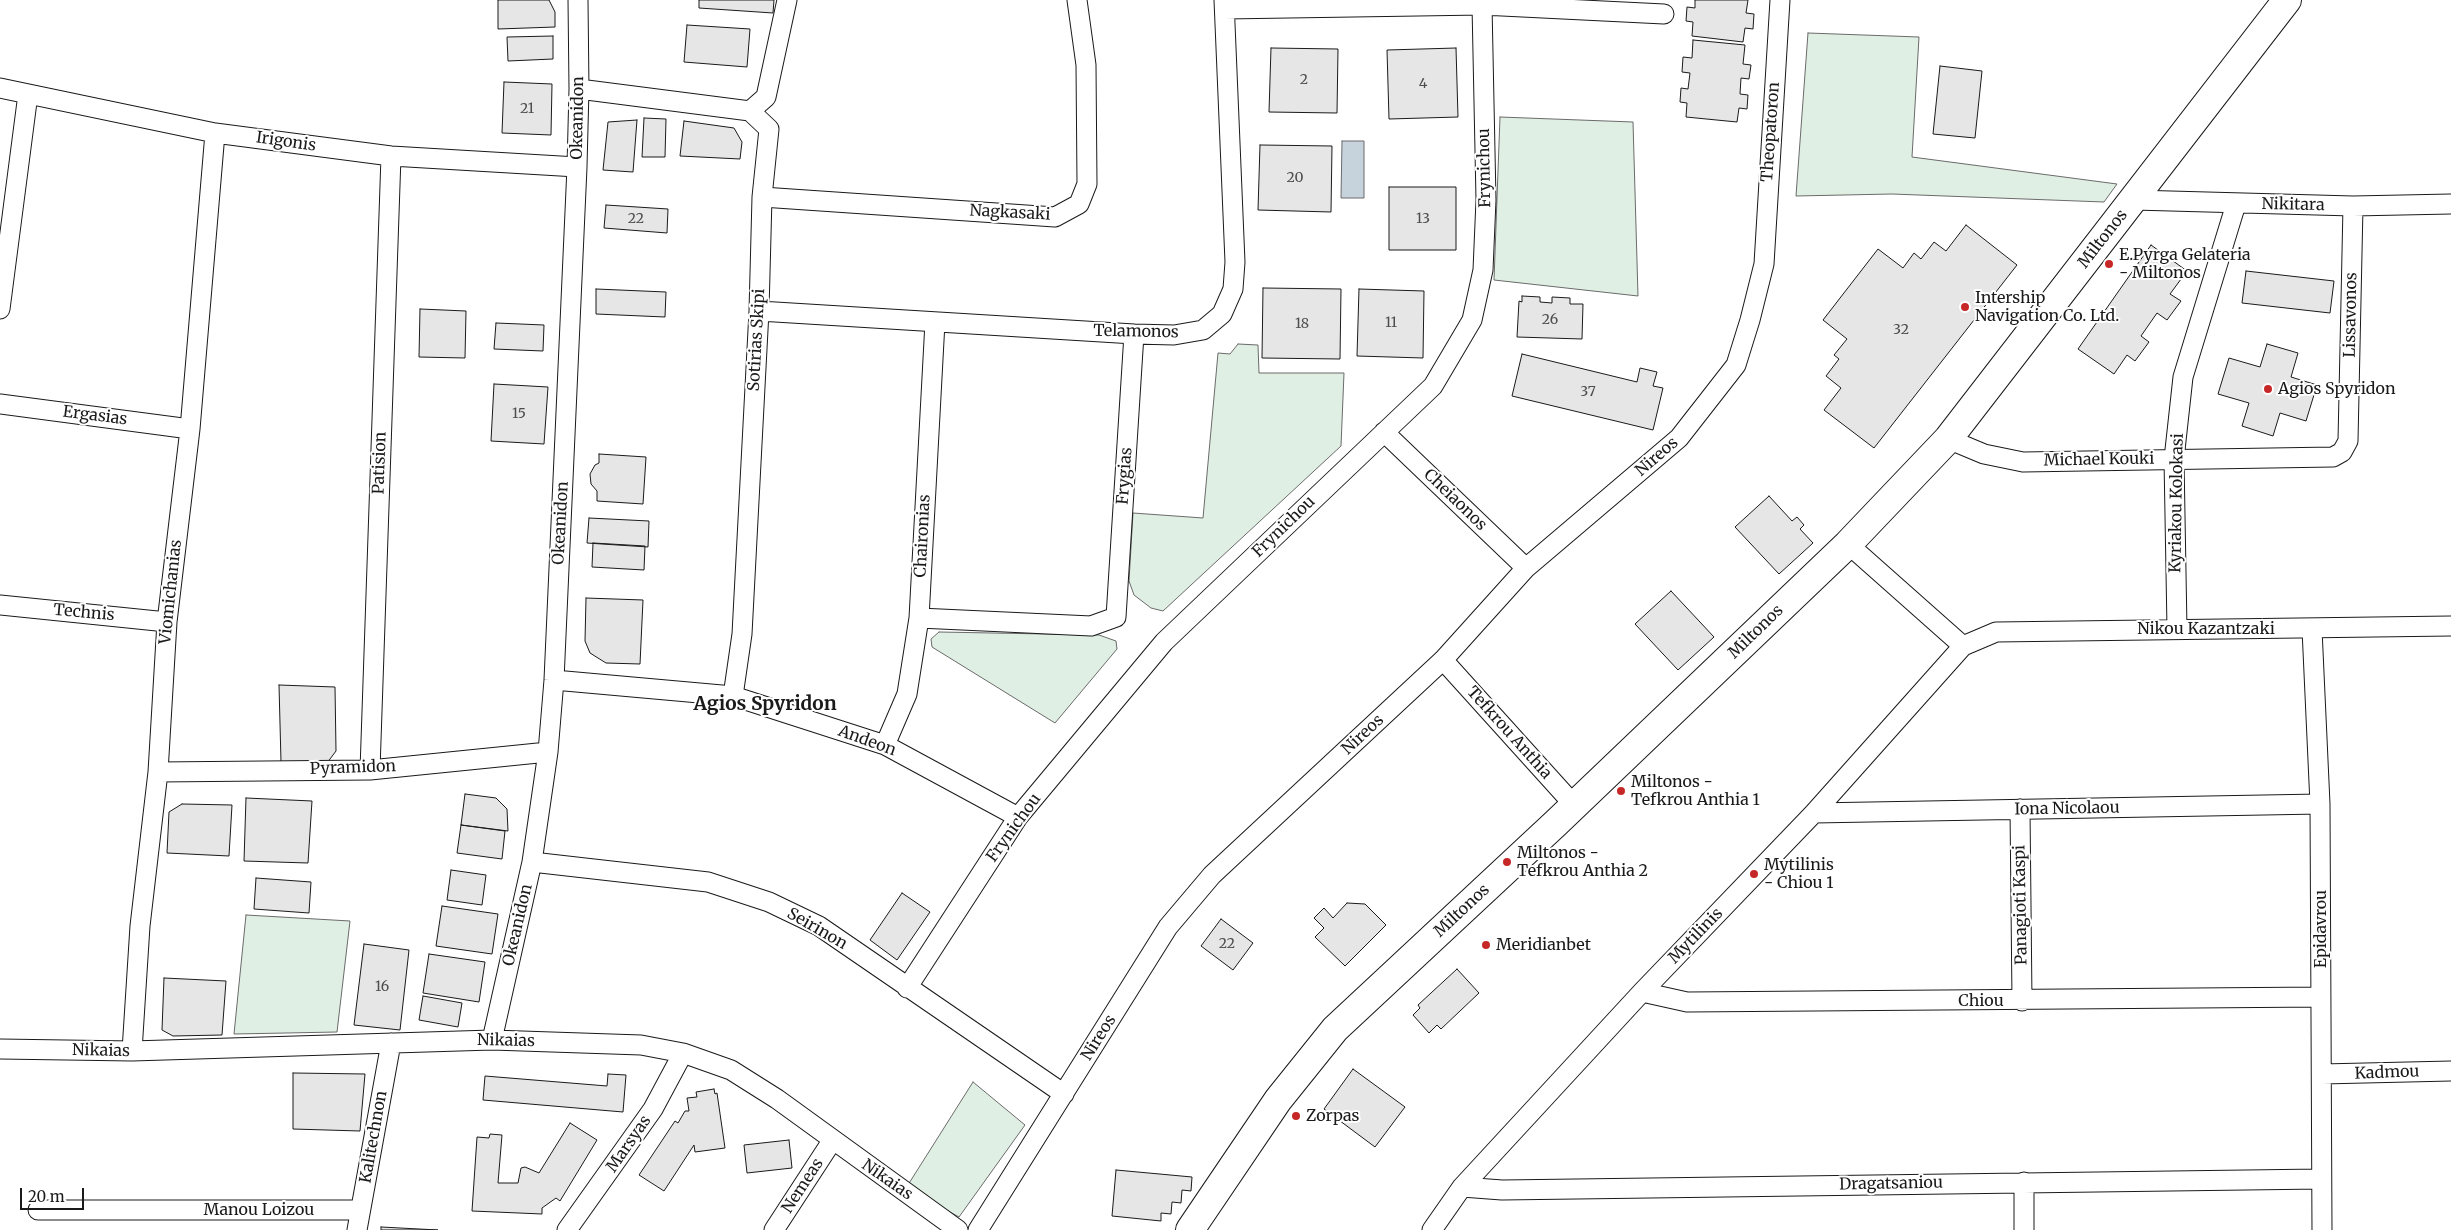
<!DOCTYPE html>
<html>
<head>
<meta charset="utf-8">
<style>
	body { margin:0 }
	#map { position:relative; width:2451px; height:1230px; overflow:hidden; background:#fff; font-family:Merriweather,serif }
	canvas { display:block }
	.scale { position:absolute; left:20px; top:1188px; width:64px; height:22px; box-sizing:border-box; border:2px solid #1a1a1a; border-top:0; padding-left:6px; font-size:15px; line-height:18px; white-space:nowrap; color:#1a1a1a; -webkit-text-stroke:4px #fff; paint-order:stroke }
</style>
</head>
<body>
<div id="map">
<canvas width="2451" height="1230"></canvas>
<div class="scale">20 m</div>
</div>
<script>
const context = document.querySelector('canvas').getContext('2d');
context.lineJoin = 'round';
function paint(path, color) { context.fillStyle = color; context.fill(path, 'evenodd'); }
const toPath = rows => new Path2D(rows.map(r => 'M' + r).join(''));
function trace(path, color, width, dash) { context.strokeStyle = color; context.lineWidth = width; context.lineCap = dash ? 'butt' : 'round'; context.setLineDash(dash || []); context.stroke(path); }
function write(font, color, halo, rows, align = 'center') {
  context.font = font + ' Merriweather,serif'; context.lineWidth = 4; context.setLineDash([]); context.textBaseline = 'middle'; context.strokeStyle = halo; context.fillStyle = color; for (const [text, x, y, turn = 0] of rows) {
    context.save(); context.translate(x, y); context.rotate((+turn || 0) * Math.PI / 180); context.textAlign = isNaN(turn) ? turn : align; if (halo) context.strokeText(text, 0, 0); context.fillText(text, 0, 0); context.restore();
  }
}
const green = toPath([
	[1808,33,1919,37,1912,157,2117,184,2104,202,1892,194,1796,196,1808,33],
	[1500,117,1633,122,1638,296,1494,280,1500,117],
	[1238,344,1258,345,1259,373,1344,373,1341,446,1163,611,1151,608,1134,595,1129,581,1133,513,1203,518,1218,353,1230,354,1238,344],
	[939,632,1099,635,1116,641,1117,649,1055,723,932,647,931,639,939,632],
	[246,915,350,921,337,1032,234,1034,246,915],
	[973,1082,1025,1125,959,1217,906,1188,973,1082]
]);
const water = toPath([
	[1342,141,1364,141,1364,198,1341,198,1342,141]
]);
const building = toPath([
	[498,0,549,0,555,12,555,27,498,29,498,0],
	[699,0,774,0,773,13,699,8,699,0],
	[1695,0,1748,0,1746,13,1754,14,1753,29,1745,28,1743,42,1692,36,1693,22,1686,21,1687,7,1695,8,1695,0],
	[687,25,750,29,747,67,684,62,687,25],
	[553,36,553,59,508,61,507,37,553,36],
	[1693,40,1745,45,1743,64,1751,65,1749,79,1741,78,1740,94,1748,95,1747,109,1739,108,1737,122,1686,117,1687,103,1680,102,1681,88,1688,89,1690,73,1682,72,1683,57,1692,58,1693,40],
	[1271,48,1338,49,1337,113,1269,112,1271,48],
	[1456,48,1458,117,1389,119,1387,50,1456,48],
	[1940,66,1982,71,1975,138,1933,134,1940,66],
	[504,82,552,84,551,135,502,133,504,82],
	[644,118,666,119,665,157,642,157,644,118],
	[637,120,633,172,603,170,608,122,637,120],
	[684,121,734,128,742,142,740,159,680,156,684,121],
	[1260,145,1332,146,1331,212,1258,210,1260,145],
	[1389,187,1456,187,1456,250,1389,250,1389,187],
	[606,205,668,209,667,233,604,228,606,205],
	[1966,225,2017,265,1874,448,1824,410,1841,388,1826,376,1839,359,1834,355,1847,339,1823,320,1878,249,1903,268,1914,253,1921,259,1934,242,1946,251,1966,225],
	[2151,245,2187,271,2170,294,2181,301,2167,320,2157,313,2141,336,2149,342,2135,361,2127,355,2114,374,2078,349,2151,245],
	[2246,271,2334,281,2330,313,2242,303,2246,271],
	[1263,288,1341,289,1340,359,1262,358,1263,288],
	[596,289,666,292,665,317,596,314,596,289],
	[1359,289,1424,291,1423,358,1357,356,1359,289],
	[1522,296,1540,297,1540,302,1552,303,1552,297,1570,298,1570,304,1583,304,1582,339,1517,337,1519,301,1522,302,1522,296],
	[420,309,466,311,465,358,419,357,420,309],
	[496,323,544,325,543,351,494,349,496,323],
	[2267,344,2298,353,2291,377,2317,385,2306,421,2280,413,2273,436,2242,426,2249,403,2218,394,2229,358,2260,367,2267,344],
	[1522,354,1637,382,1640,368,1657,372,1653,386,1663,388,1653,430,1512,396,1522,354],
	[494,384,548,387,544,444,491,441,494,384],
	[599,454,646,457,643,504,597,501,597,491,591,484,590,474,595,465,599,463,599,454],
	[1769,496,1792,521,1797,517,1804,525,1800,529,1813,543,1779,574,1735,527,1769,496],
	[589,518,649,521,648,547,587,543,589,518],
	[593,543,645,546,644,570,592,567,593,543],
	[1671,591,1714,637,1678,670,1635,624,1671,591],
	[586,598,643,600,640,664,606,663,590,653,585,641,586,598],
	[279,685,335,687,336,751,327,763,281,762,279,685],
	[465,794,496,798,507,809,508,831,461,825,465,794],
	[246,798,312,801,308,863,244,861,246,798],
	[182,804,232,805,229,856,167,853,169,812,182,804],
	[461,825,505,831,502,859,457,853,461,825],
	[451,870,486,875,482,905,447,900,451,870],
	[256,878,311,882,309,913,254,909,256,878],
	[902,893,930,912,897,960,870,940,902,893],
	[1347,903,1365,904,1386,925,1345,966,1315,937,1324,928,1314,918,1324,908,1333,918,1347,903],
	[442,906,498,914,492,954,436,946,442,906],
	[1221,919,1253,943,1233,970,1201,946,1221,919],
	[364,944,409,950,400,1030,354,1025,364,944],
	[429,954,485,962,479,1002,423,993,429,954],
	[1457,969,1479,993,1441,1029,1437,1025,1429,1033,1413,1015,1420,1008,1418,1005,1457,969],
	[164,978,226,981,222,1035,173,1036,162,1030,164,978],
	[423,996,462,1003,458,1027,419,1020,423,996],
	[1353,1069,1405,1107,1375,1147,1324,1109,1353,1069],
	[293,1073,365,1074,360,1131,293,1129,293,1073],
	[608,1074,626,1075,623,1112,483,1100,485,1076,607,1086,608,1074],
	[714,1089,715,1094,717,1093,725,1148,695,1152,694,1145,664,1191,639,1175,675,1121,678,1123,685,1111,689,1111,687,1098,697,1097,696,1092,714,1089],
	[570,1123,597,1140,560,1201,556,1198,542,1208,542,1214,472,1211,477,1137,489,1138,490,1134,502,1135,498,1183,518,1183,521,1168,525,1167,539,1173,570,1123],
	[789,1140,792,1168,747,1173,744,1145,789,1140],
	[1116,1170,1192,1177,1191,1191,1182,1190,1181,1203,1172,1202,1171,1214,1161,1213,1161,1221,1112,1216,1116,1170],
	[381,1227,438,1230,381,1230,381,1227]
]);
const street = toPath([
	[1225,9,1482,5,1664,14],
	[0,88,215,133,391,156,577,167],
	[579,89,750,111],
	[750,111,766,97,787,0],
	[762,197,1055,217,1079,204,1087,184,1086,65,1077,0],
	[2134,200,2353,206,2451,204],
	[0,309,28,94],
	[759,311,1134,334,1174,335,1203,330,1222,314,1233,289,1235,262,1224,0],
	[0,404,190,429],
	[1384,432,1526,568],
	[1948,439,1984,454,2023,462,2333,457,2342,452,2348,441,2353,206],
	[1848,544,1963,646],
	[0,605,167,622],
	[919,618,1091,626,1116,617,1134,334],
	[2177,629,2174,459,2183,377,2236,204],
	[2312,629,2320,804,2322,1230],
	[1443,660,1574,805],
	[554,680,733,696,885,745,1018,817],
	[733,696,742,634,759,311,762,197,769,129,750,111],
	[885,745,907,694,919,618,935,322],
	[370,770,391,156],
	[158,772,370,770,548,752],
	[2020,809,2022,1001],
	[1814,813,2320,804],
	[532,862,708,882,769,902,819,926,1064,1094],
	[907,988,1018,817,1164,642,1433,386,1472,320,1483,270,1486,200,1482,5],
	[1642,992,1687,1002,2321,997],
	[492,1040,532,862,548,752,554,680,577,167,579,89,578,0],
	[0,1049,132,1051,492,1040,641,1045,683,1053,731,1070,777,1099,958,1230],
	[132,1051,140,926,158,772,167,622,190,429,215,133],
	[2322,1074,2451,1071],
	[2024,1182,2024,1230],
	[1462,1187,1502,1190,2320,1179],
	[38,1210,360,1210],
	[357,1230,391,1043],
	[567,1230,653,1109,683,1053],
	[774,1230,832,1141],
	[978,1230,1168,927,1212,875,1443,660,1526,568,1679,438,1736,365,1750,320,1764,264,1780,0],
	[1432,1230,1462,1187,1642,992,1814,813,1963,646,1996,632,2451,626]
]);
const secondary = toPath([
	[1190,1230,1278,1100,1335,1029,1556,823,1848,544,1948,439,2287,0]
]);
const markers = [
	[2109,264,5,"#c62828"],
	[1965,307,5,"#c62828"],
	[2268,389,5,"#c62828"],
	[1621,791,5,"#c62828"],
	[1507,862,5,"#c62828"],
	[1754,874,5,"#c62828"],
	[1486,945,5,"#c62828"],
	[1296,1116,5,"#c62828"]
];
const numberNames = [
	["2",1304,80],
	["4",1423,84],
	["21",527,109],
	["20",1295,178],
	["22",636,219],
	["13",1423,219],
	["26",1550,320],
	["11",1391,323],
	["18",1302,324],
	["32",1901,330],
	["37",1588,392],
	["15",519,414],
	["22",1227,944],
	["16",382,987]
];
const streetNames = [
	["Okeanidon",578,118,-89],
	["Theopatoron",1771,132,-86],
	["Irigonis",286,142,8],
	["Frynichou",1485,168,-91],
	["Nikitara",2293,205,1],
	["Nagkasaki",1010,213,3],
	["Miltonos",2103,239,-52],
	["Lissavonos",2351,315,-89],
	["Telamonos",1136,332,1],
	["Sotirias Skipi",757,340,-87],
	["Ergasias",95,416,7],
	["Nireos",1657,457,-41],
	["Michael Kouki",2099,460,-1],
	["Patision",380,463,-88],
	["Frygias",1125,476,-86],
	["Cheiaonos",1455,500,44],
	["Kyriakou Kolokasi",2177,503,-89],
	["Okeanidon",561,523,-87],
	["Frynichou",1284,527,-44],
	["Chaironias",923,536,-87],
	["Viomichanias",171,592,-84],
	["Technis",84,613,5],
	["Nikou Kazantzaki",2206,629],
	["Miltonos",1756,632,-44],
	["Tefkrou Anthia",1509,733,48],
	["Nireos",1363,735,-43],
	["Andeon",867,741,20],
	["Pyramidon",353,768,-2],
	["Iona Nicolaou",2067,809,-1],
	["Frynichou",1014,828,-54],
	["Panagioti Kaspi",2021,905,-91],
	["Miltonos",1462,911,-43],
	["Okeanidon",518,925,-77],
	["Seirinon",817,929,30],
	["Epidavrou",2321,929,-90],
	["Mytilinis",1696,936,-46],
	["Chiou",1981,1001],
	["Nireos",1099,1038,-58],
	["Nikaias",506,1041,1],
	["Nikaias",101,1051,1],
	["Kadmou",2387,1073,-2],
	["Kalitechnon",374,1137,-80],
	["Marsyas",629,1144,-55],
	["Nikaias",887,1180,35],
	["Dragatsaniou",1891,1184,-1],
	["Nemeas",803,1186,-57],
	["Manou Loizou",259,1210]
];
const poiNames = [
	["E.Pyrga Gelateria",2119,255],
	["- Miltonos",2119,273],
	["Intership",1975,298],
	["Navigation Co. Ltd.",1975,316],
	["Agios Spyridon",2278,389],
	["Miltonos -",1631,782],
	["Tefkrou Anthia 1",1631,800],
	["Miltonos -",1517,853],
	["Tefkrou Anthia 2",1517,871],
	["Mytilinis",1764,865],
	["- Chiou 1",1764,883],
	["Meridianbet",1496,945],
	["Zorpas",1306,1116]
];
const quarterNames = [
	["Agios Spyridon",765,705]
];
paint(green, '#e0efe3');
trace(green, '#6a6a6a', 1);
paint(water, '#c6d2dc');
trace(water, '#6a6a6a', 1);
paint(building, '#e6e6e6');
trace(building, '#1a1a1a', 1);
trace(street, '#1a1a1a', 21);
trace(secondary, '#1a1a1a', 30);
trace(street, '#fff', 19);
trace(secondary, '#fff', 28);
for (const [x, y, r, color] of markers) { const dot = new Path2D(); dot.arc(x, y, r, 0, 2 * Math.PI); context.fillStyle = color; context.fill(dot); trace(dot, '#fff', 2); }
write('14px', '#4d4d4d', null, numberNames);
write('16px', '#1a1a1a', '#fff', streetNames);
write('16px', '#1a1a1a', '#fff', poiNames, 'left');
write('bold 19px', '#1a1a1a', '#fff', quarterNames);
</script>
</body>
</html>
